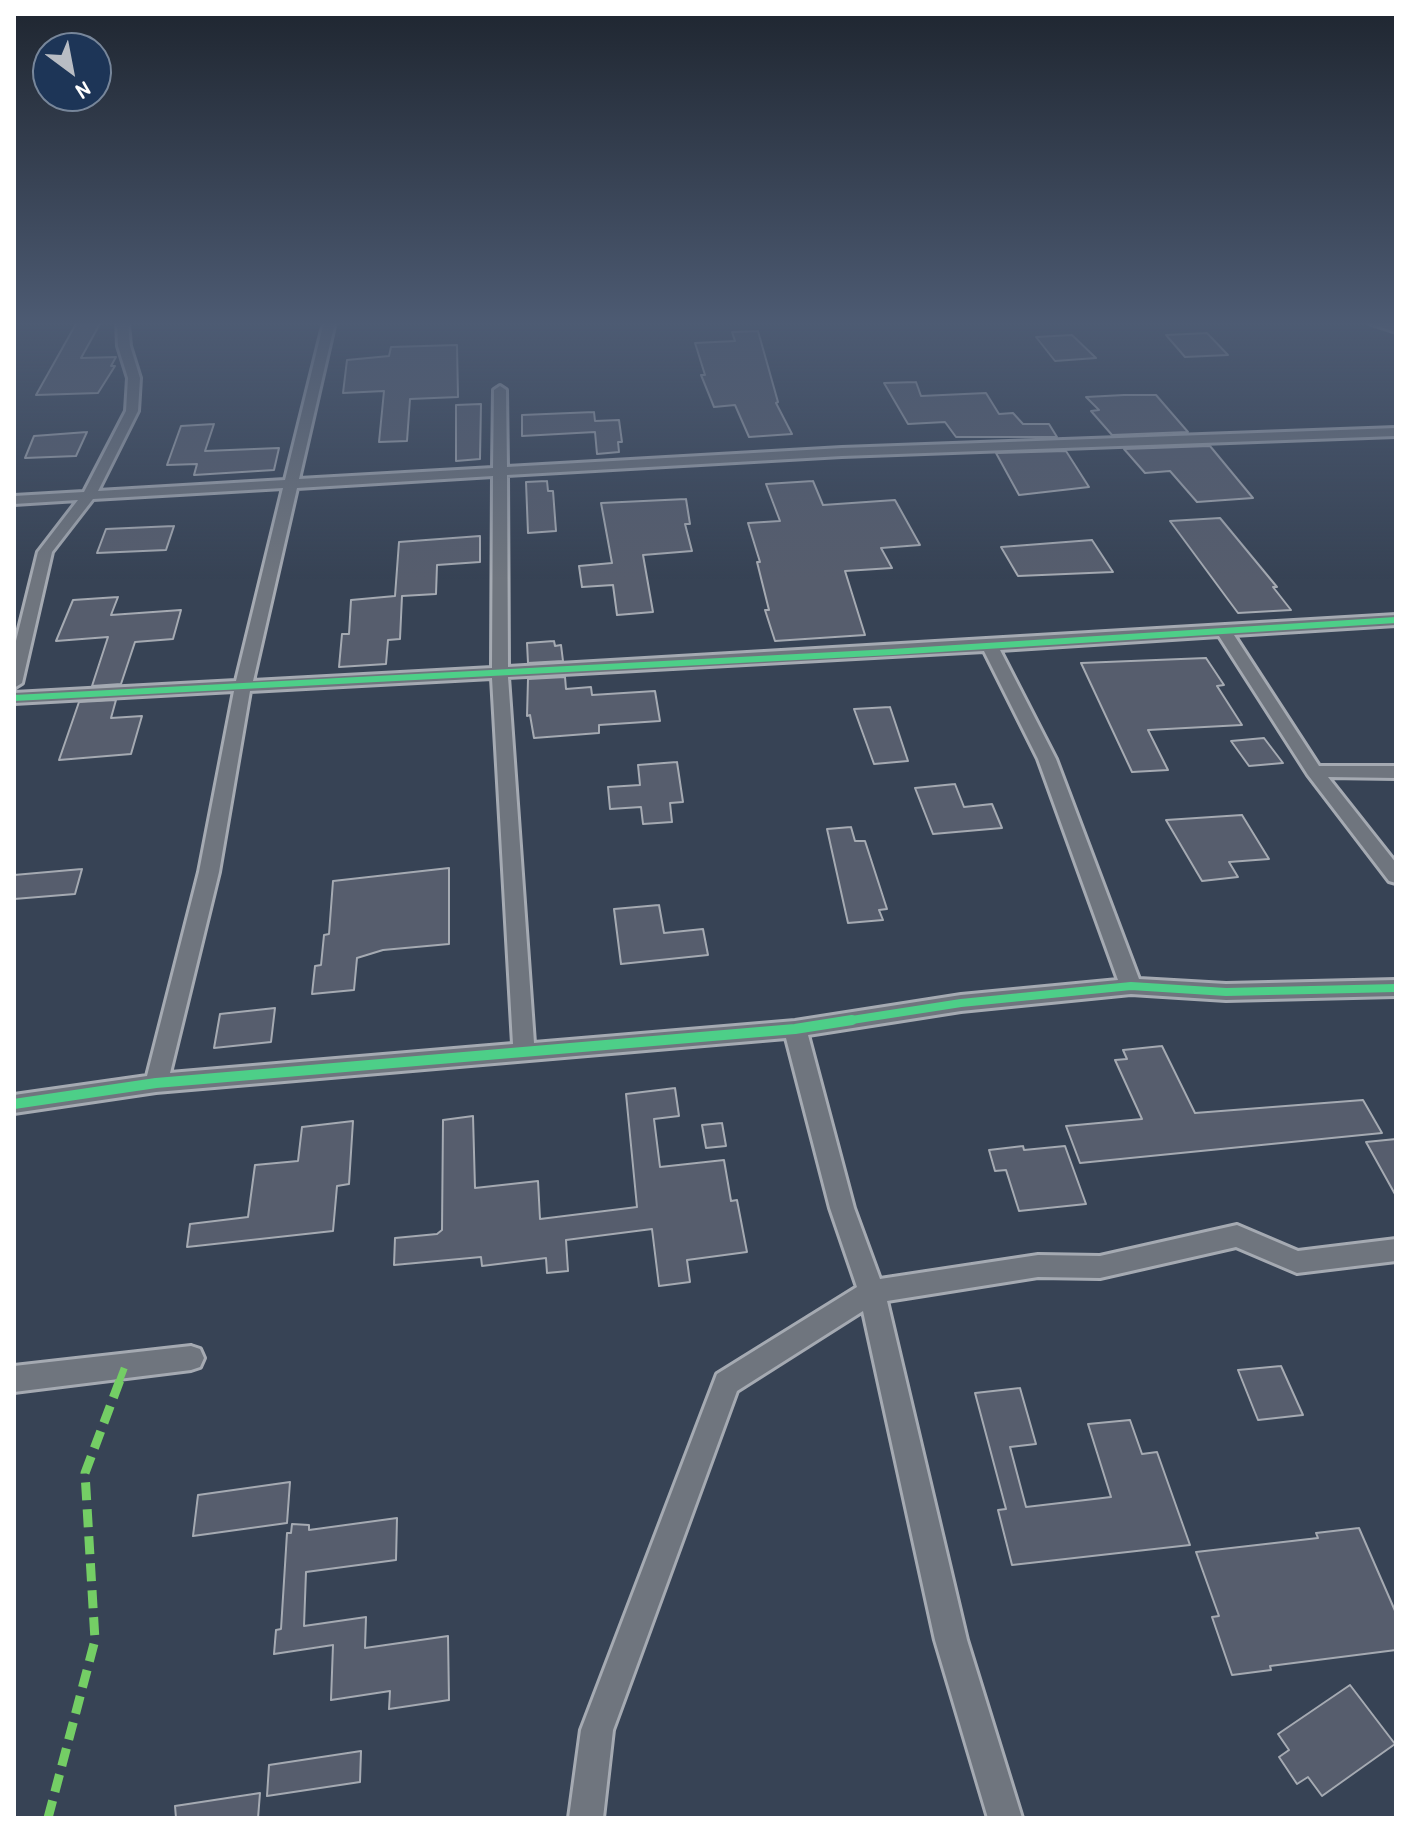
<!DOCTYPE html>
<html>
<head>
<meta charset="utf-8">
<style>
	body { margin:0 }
	#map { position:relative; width:1410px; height:1832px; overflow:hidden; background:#374355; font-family:"Patrick Hand",sans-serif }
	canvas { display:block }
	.frame { position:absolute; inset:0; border:16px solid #fff; pointer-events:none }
	.north { position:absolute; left:32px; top:32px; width:80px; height:80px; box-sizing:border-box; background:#1d3557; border:2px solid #77869a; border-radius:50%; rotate:148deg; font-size:22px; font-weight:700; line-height:32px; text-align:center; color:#fff }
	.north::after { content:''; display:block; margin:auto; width:28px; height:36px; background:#b9bdc4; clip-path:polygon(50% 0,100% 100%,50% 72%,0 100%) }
</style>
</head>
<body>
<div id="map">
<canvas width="1410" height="1832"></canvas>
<div class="frame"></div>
<div class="north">N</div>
</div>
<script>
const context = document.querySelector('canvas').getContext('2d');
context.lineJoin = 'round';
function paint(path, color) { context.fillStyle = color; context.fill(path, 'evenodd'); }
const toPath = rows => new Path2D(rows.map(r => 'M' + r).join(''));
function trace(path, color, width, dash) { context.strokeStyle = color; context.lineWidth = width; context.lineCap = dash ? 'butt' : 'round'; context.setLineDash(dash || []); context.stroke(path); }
const building = toPath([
	[77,322,101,322,81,358,116,357,111,366,115,366,98,393,36,395,77,322],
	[758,331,778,402,776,403,792,434,749,437,735,405,714,407,701,375,705,375,695,343,735,341,732,332,758,331],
	[1207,333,1228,355,1185,357,1166,335,1207,333],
	[1072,335,1096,358,1055,361,1036,337,1072,335],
	[457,345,458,397,410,399,407,441,379,442,384,391,343,393,347,360,389,356,391,347,457,345],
	[916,382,921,396,986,393,999,414,1013,413,1023,424,1049,424,1057,437,956,437,945,422,908,424,884,383,916,382],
	[1124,395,1156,395,1188,432,1112,435,1091,411,1099,410,1086,397,1124,395],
	[481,404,480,459,456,461,456,405,481,404],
	[594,412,595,421,619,420,622,442,618,442,619,452,597,454,595,432,522,436,522,415,594,412],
	[214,424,205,451,279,448,274,470,194,475,197,464,167,465,181,426,214,424],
	[87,432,76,456,25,458,34,436,87,432],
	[1210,446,1253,498,1197,502,1170,471,1145,473,1124,449,1210,446],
	[1066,451,1089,487,1019,495,996,453,1066,451],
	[547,481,548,491,553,491,556,531,528,533,526,482,547,481],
	[813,481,823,505,895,500,920,545,881,548,892,568,845,571,865,635,775,641,765,610,769,610,757,562,760,562,748,523,780,521,766,484,813,481],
	[686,499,690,524,685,524,692,551,643,555,653,612,617,615,613,585,582,587,579,566,612,563,601,503,686,499],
	[1220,518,1277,587,1273,587,1291,610,1238,613,1170,521,1220,518],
	[174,526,166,550,97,553,106,529,174,526],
	[480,536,480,562,437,565,436,594,402,596,400,639,388,640,386,664,339,667,342,634,349,634,351,600,395,596,399,542,480,536],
	[1092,540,1113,572,1018,576,1001,547,1092,540],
	[118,597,111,615,181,610,173,639,135,642,121,684,92,686,108,637,56,641,73,600,118,597],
	[554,641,555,646,561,645,563,661,528,663,527,643,554,641],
	[1206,658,1224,685,1217,686,1242,725,1148,730,1168,770,1132,772,1081,663,1206,658],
	[565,677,566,689,591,687,592,695,655,691,660,721,599,725,599,733,534,738,530,715,527,716,528,679,565,677],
	[116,700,111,718,142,716,131,754,59,760,79,702,116,700],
	[890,707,908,761,874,764,854,709,890,707],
	[1264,738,1283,763,1249,766,1231,741,1264,738],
	[677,762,683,802,670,803,672,822,643,824,641,807,610,809,608,787,640,785,638,765,677,762],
	[955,784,964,807,992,804,1002,828,933,834,915,788,955,784],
	[1242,815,1269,859,1229,862,1238,877,1202,881,1166,820,1242,815],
	[851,827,855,841,865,841,887,909,879,910,883,920,848,923,827,829,851,827],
	[449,868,449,944,383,950,357,958,354,990,312,994,315,966,321,965,324,935,329,934,333,881,449,868],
	[82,869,75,894,14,899,14,875,82,869],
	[659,905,664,933,703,929,708,955,621,964,614,909,659,905],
	[275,1008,271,1042,214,1048,220,1014,275,1008],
	[1162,1046,1195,1113,1363,1100,1382,1133,1080,1163,1066,1126,1142,1119,1115,1060,1127,1059,1123,1050,1162,1046],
	[675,1088,679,1116,654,1119,660,1167,724,1160,731,1201,737,1200,747,1252,687,1260,690,1282,659,1286,652,1229,566,1240,568,1271,547,1273,546,1258,482,1266,481,1257,394,1265,395,1238,437,1234,442,1230,443,1120,473,1116,475,1188,538,1181,540,1219,637,1207,626,1094,675,1088],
	[353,1121,349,1184,337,1186,333,1231,187,1247,190,1224,248,1217,255,1165,298,1161,302,1127,353,1121],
	[722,1123,726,1146,706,1148,702,1125,722,1123],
	[1396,1139,1396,1196,1366,1142,1396,1139],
	[1023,1146,1024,1150,1065,1146,1086,1204,1019,1211,1006,1170,995,1171,989,1150,1023,1146],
	[1281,1366,1303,1415,1258,1420,1238,1370,1281,1366],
	[1020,1388,1036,1444,1010,1447,1026,1507,1111,1497,1088,1424,1130,1420,1142,1454,1157,1452,1190,1545,1012,1565,998,1510,1006,1509,975,1393,1020,1388],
	[290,1482,287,1523,193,1536,198,1495,290,1482],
	[397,1518,396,1560,306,1572,304,1626,366,1617,365,1648,448,1636,449,1700,389,1709,390,1691,331,1700,333,1645,274,1654,276,1630,281,1629,287,1533,291,1533,292,1524,309,1525,309,1530,397,1518],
	[1359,1528,1396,1613,1396,1650,1270,1666,1271,1670,1232,1675,1212,1617,1219,1616,1196,1552,1318,1538,1316,1533,1359,1528],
	[1350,1685,1395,1744,1322,1796,1308,1777,1297,1784,1279,1757,1289,1750,1278,1734,1350,1685],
	[361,1751,360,1782,267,1796,269,1765,361,1751],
	[260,1793,258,1818,176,1818,175,1806,260,1793]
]);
const street = toPath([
	[117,322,128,322,130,346,140,378,138,411,98,491,285,480,324,322,335,322,299,479,493,468,494,390,500,386,506,390,507,467,842,448,1396,428,1396,436,842,456,507,475,508,667,1396,615,1396,625,1234,635,1319,766,1396,766,1396,778,1328,777,1396,863,1396,883,1389,881,1308,775,1219,636,1000,650,1056,759,1139,979,1226,984,1396,980,1396,996,1226,1000,1131,994,961,1011,808,1035,854,1208,880,1279,1038,1255,1100,1256,1237,1225,1298,1251,1396,1239,1396,1261,1297,1273,1236,1247,1100,1278,1038,1277,887,1301,967,1640,1022,1818,988,1818,935,1640,863,1311,737,1391,613,1730,603,1818,569,1818,581,1730,717,1374,857,1287,830,1208,786,1038,156,1092,14,1113,14,1095,147,1076,199,872,234,691,14,703,14,693,236,681,283,488,93,499,52,552,22,683,14,688,14,649,38,552,78,500,14,504,14,496,84,492,126,411,128,378,118,346,117,322],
	[493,476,492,668,253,681,297,488,493,476],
	[984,651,1038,759,1118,980,961,995,795,1021,534,1043,508,677,984,651],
	[492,678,513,1044,170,1073,219,872,250,691,492,678],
	[1370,322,1396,325,1396,332,1371,324,1370,322],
	[191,1346,200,1349,204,1358,200,1367,191,1370,14,1392,14,1366,191,1346]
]);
const quietFar1 = toPath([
	[119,1382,125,1366]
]);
const quiet = toPath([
	[48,1818,95,1640,85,1473,120,1380]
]);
const cyclewayFar2 = toPath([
	[14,698,892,652,1396,620]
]);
const cyclewayFar1 = toPath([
	[839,1022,961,1003,1131,986,1226,992,1396,988]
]);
const cycleway = toPath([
	[14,1104,156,1083,795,1029,852,1020]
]);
paint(building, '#565d6d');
trace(building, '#a5aab2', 2);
trace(street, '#a5aab2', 6);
paint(street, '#6f757e');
trace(quietFar1, '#74ce65', 7, [15, 7]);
trace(quiet, '#74ce65', 9, [18, 9]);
trace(cyclewayFar2, '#4dcf88', 6);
trace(cyclewayFar1, '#4dcf88', 8);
trace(cycleway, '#4dcf88', 10);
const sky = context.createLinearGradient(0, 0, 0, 579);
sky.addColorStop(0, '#1e252f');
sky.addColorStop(0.56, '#4d5b73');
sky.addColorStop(1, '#4d5b7300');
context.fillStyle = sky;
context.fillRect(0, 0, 1410, 579);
</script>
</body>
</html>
